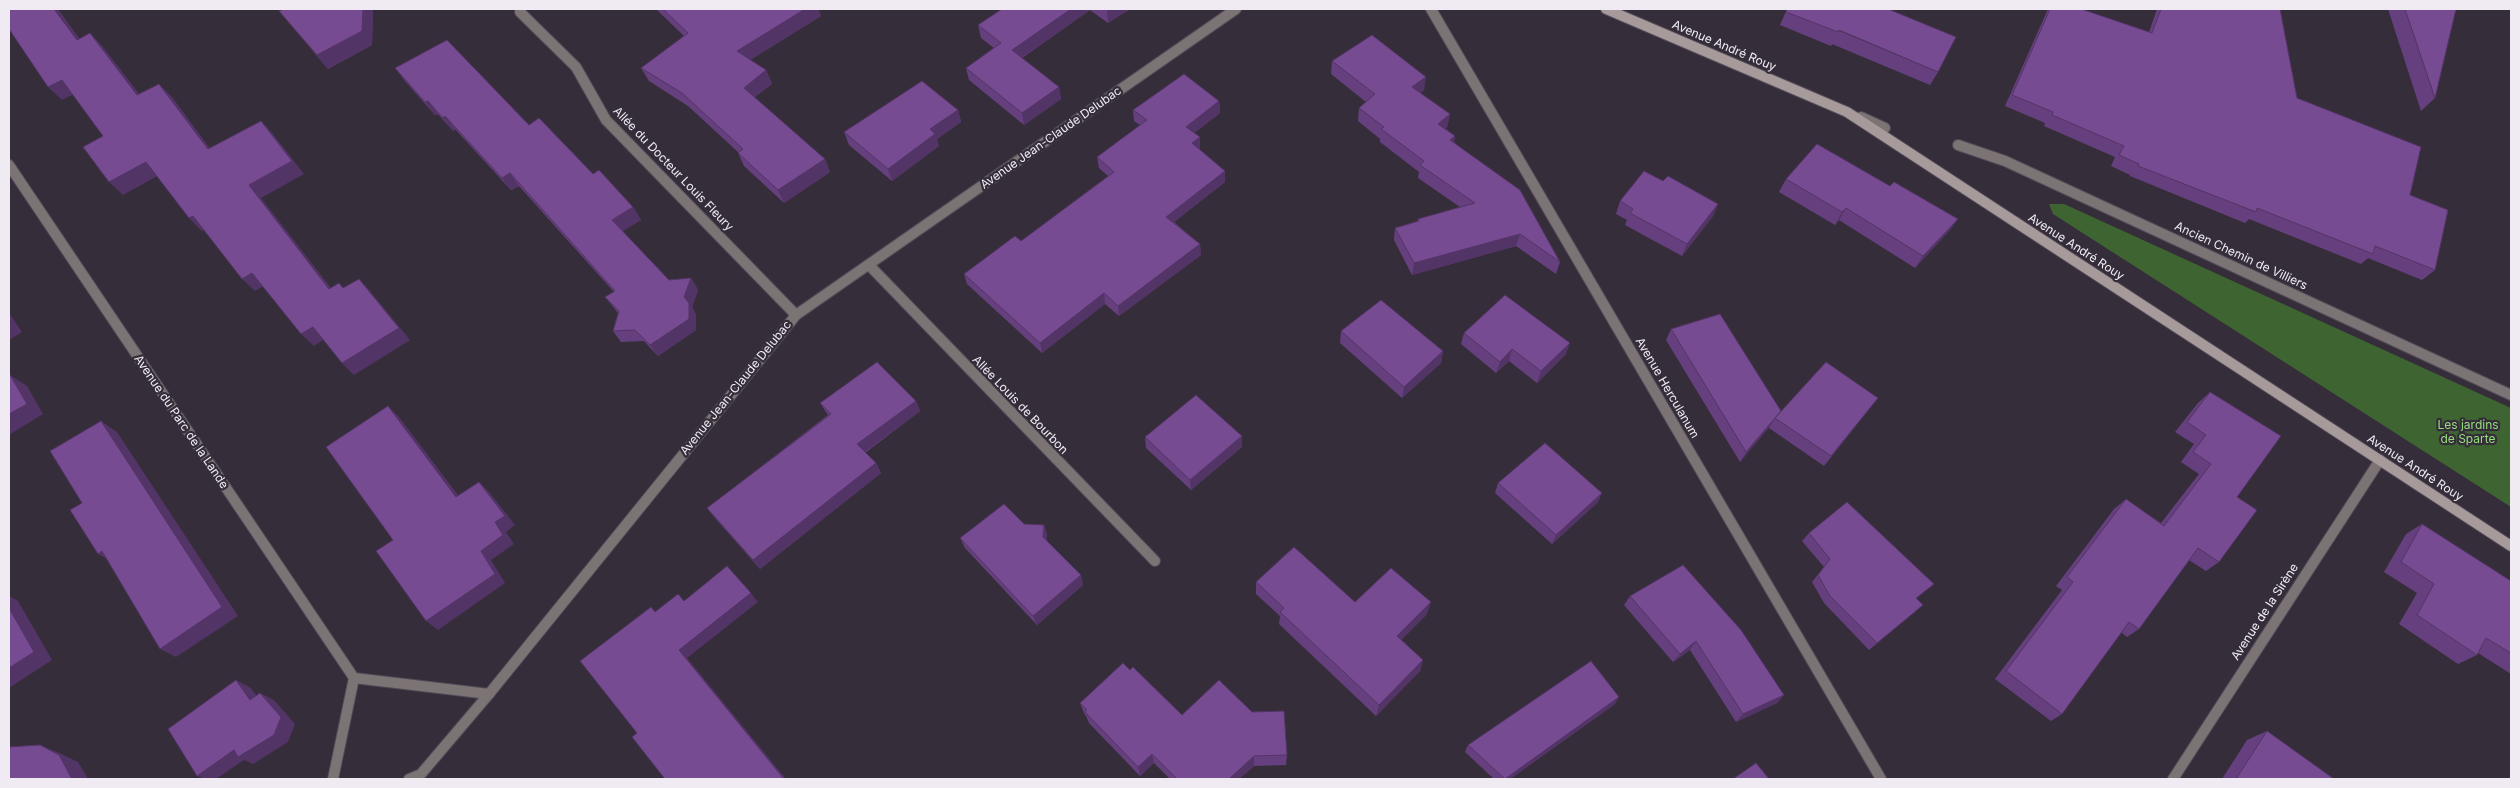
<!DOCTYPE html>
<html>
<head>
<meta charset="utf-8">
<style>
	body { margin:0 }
	#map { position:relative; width:2520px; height:788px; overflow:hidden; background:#352e3a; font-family:Inter,sans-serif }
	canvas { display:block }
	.frame { position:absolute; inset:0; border:10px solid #f0ebf3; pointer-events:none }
</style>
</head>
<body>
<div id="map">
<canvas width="2520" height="788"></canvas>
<div class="frame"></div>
</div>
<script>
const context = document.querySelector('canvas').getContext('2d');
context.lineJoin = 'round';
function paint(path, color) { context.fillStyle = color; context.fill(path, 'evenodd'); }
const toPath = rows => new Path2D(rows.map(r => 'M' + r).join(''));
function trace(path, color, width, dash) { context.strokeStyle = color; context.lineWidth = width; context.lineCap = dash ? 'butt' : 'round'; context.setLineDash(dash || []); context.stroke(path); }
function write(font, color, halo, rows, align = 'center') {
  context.font = font + ' Inter,sans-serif'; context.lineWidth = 4.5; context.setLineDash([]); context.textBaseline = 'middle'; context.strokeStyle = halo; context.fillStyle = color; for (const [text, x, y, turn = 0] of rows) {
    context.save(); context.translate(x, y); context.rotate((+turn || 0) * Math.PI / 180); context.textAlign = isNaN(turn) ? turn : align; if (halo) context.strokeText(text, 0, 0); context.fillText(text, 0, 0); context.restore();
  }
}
const green = toPath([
	[2049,204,2064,204,2511,408,2511,507,2053,214]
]);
const minor = toPath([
	[1431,9,1881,779],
	[520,12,576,67,606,120,796,315],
	[1861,117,1885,128],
	[9,165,354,678,333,779],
	[869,265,1155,561],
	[354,678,489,694],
	[2173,779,2380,460]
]);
const tertiary = toPath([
	[1958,145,2005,161,2511,395],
	[409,779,421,774,489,694,796,315,1236,9]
]);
const secondary = toPath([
	[1606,9,1847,112,2511,546]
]);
const wall = toPath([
	[284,9,373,9,372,45,328,69,279,11],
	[656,9,818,9,821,16,750,60,766,70,772,84,754,97,825,159,830,172,784,203,744,166,738,153,738,152,688,106,649,81,641,68,684,36],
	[1002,9,1130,9,1108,23,1090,10,1022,58,1059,87,1061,99,1024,125,969,80,966,68,994,48,981,38,978,25],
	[1787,9,1938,72,1930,85,1832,44,1831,46,1780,25],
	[2048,9,2081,9,2149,32,2157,9,2280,9,2297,98,2410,195,2435,270,2422,280,2368,258,2361,264,2249,219,2245,223,2130,176,2130,175,2111,166,2115,157,2044,126,2045,123,2005,106],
	[2388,9,2456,9,2435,98,2421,111],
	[1332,61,1424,90,1420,93,1450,114,1447,127,1445,128,1455,136,1454,142,1560,262,1556,274,1516,246,1412,275,1394,240,1395,228,1417,221,1418,219,1460,207,1418,178,1419,172,1380,142,1380,139,1358,121,1359,108,1366,102,1331,74],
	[395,68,529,125,593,174,633,207,641,220,622,231,669,280,691,278,698,290,692,307,696,315,696,330,658,356,644,341,621,342,613,331,618,313,605,297,614,292,519,186,511,190,455,129,453,131,438,114,435,115,405,81],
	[1219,101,1220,113,1194,133,1200,149,1199,150,1225,182,1174,222,1200,244,1201,255,1119,316,1105,304,1042,353,967,284,964,274,1021,241,1108,176,1099,168,1097,157,1140,125,1134,121,1133,110],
	[958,110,961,122,937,139,939,146,892,181,849,145,844,132],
	[1786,179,1890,186,1958,219,1949,231,1915,268,1839,220,1835,225,1779,192],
	[1663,181,1718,204,1713,216,1682,256,1625,225,1627,220,1616,214,1620,201],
	[1671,329,1779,414,1878,398,1824,466,1769,428,1770,426,1740,462,1666,340],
	[1341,331,1443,351,1441,363,1402,398,1340,343],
	[1464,333,1566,354,1537,383,1509,361,1496,373,1461,344],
	[2210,392,2237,497,2219,562,2206,571,2189,560,2139,629,2127,637,2121,632,2062,714,2051,721,1995,679,2062,590,2056,586,2114,509,2126,499,2161,523,2199,474,2181,462,2194,444,2175,432,2198,403],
	[916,401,920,411,865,453,876,463,881,473,760,569,714,517,707,508,828,415,820,403],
	[1145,437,1242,447,1191,490,1146,448],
	[1498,483,1602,493,1597,503,1552,544,1495,493],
	[1024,524,1044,525,1047,535,1046,541,1081,575,1083,585,1037,625,965,548,960,538],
	[2422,524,2510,581,2511,579,2511,674,2478,653,2477,655,2458,664,2399,624,2417,593,2384,572,2406,534],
	[1809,533,1934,584,1917,598,1915,612,1869,650,1824,603,1812,582,1824,567,1802,541],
	[1256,582,1355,602,1427,614,1401,640,1423,660,1420,671,1376,716,1279,624,1280,616,1256,594],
	[1630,596,1784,695,1777,703,1736,722,1690,650,1673,662,1624,605],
	[1130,670,1182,715,1287,755,1286,765,1254,766,1239,779,1170,779,1154,763,1140,776,1089,723,1086,716,1084,713,1080,703],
	[1615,704,1510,779,1494,779,1465,752,1468,745],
	[2267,731,2334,779,2222,779,2247,740]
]);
const shadedWall = toPath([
	[54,9,58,9,90,53,77,40],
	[363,9,373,9,372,45,328,69,317,55],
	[805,9,818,9,821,16,743,64,737,51],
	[1071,9,1090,9,1090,10,1015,62,1012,50],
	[1110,9,1130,9,1108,23,1107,11],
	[90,33,103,47,150,108,137,95],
	[766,70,772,84,750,101,744,88],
	[1426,77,1424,90,1411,100,1412,87],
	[62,80,76,93,62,100,48,87],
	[159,84,172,97,220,162,208,149],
	[1059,87,1061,99,1024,125,1022,113],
	[428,101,438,114,435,115,425,102],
	[1219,101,1220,113,1187,138,1186,127],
	[958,110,961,122,937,139,939,146,892,181,888,169,930,129],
	[1450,114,1447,127,1436,136,1438,124],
	[445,116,455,129,453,131,443,118],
	[261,121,273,134,304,174,261,198,341,301,329,289,249,185],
	[1455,136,1453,148,1450,140],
	[1200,137,1200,149,1192,155,1192,143],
	[825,159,830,172,784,203,778,190],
	[146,162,159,175,123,195,109,182],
	[1225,171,1225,182,1167,227,1166,217],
	[510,173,519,186,511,190,502,178],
	[1718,204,1713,216,1682,256,1687,244],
	[633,207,641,220,620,233,612,220],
	[1846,208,1839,220,1835,225,1842,212],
	[193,216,206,229,202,231,189,218],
	[1958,219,1949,231,1915,268,1923,256],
	[1520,234,1516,246,1412,275,1414,263],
	[1200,244,1201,255,1119,316,1118,306],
	[252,273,265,285,255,291,242,279],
	[691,278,698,290,692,307,696,315,696,330,658,356,650,345,684,297],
	[359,279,370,291,410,340,354,375,342,363],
	[1104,293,1105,304,1042,353,1040,343],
	[9,313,22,332,9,340],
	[313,327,326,338,314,346,301,334],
	[1570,343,1566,354,1537,383,1541,371],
	[1512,349,1509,361,1496,373,1500,362],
	[1443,351,1441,363,1402,398,1404,387],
	[10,375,27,386,43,414,9,435],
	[916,401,920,411,862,454,857,444],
	[388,406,399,417,467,507,456,497],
	[1775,418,1770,426,1740,462,1746,452],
	[101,421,117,432,238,616,176,657,160,649],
	[1242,436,1242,447,1191,490,1190,480],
	[876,463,881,473,760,569,753,560],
	[479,482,489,492,515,525,506,532,514,544,491,560,505,583,438,630,426,621,481,551,495,522],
	[1602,493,1597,503,1552,544,1556,535],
	[1044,525,1047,535,1046,546,1043,537],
	[102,551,115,563,98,554],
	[1081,575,1083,585,1037,625,1033,616],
	[751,593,758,602,687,658,786,779,784,779,679,650],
	[9,596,18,601,52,660,9,688],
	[1431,602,1427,614,1394,647,1397,636],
	[1923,605,1915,612,1869,650,1877,643],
	[1696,641,1690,650,1673,662,1680,654],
	[1423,660,1420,671,1376,716,1379,705],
	[236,680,251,688,264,707,250,700],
	[260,693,274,700,295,724,288,742,253,764,244,760,216,779,206,779,197,776],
	[1784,695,1777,703,1736,722,1743,714],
	[1619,697,1615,704,1510,779,1505,779],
	[40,745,59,753,78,762,88,779,72,779],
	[1152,754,1154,763,1140,776,1138,767],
	[1254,756,1254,766,1239,779,1229,779]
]);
const building = toPath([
	[9,9,54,9,77,40,90,33,137,95,159,84,208,149,261,121,292,161,249,185,329,289,339,283,343,288,359,279,399,328,342,363,313,327,301,334,252,273,242,279,193,216,189,218,146,162,109,182,83,147,103,136,62,80,48,87,9,29,9,9],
	[284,9,363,9,362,31,317,55,279,11,284,9],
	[663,9,805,9,737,51,766,70,744,88,825,159,778,190,738,153,743,149,682,93,641,68,688,33,663,9],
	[1002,9,1071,9,1012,50,1059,87,1022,113,966,68,1001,43,978,25,1002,9],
	[1787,9,1888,9,1956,37,1938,72,1839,30,1838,32,1786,12,1787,9],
	[2050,9,2081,9,2152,33,2161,9,2280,9,2297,98,2421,147,2410,195,2448,210,2435,270,2375,246,2373,254,2257,208,2256,212,2138,166,2139,164,2119,155,2124,146,2052,115,2053,112,2012,95,2050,9],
	[2405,9,2456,9,2435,98,2405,9],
	[1372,35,1426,77,1412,87,1450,114,1438,124,1455,136,1450,140,1520,190,1560,262,1520,234,1414,263,1395,228,1419,221,1418,219,1475,203,1420,165,1424,161,1381,129,1384,127,1359,108,1375,94,1332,61,1372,35],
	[447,40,529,125,539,118,593,174,599,170,633,207,612,220,669,280,691,278,684,297,689,303,689,319,650,345,635,330,613,331,619,311,605,297,615,291,510,173,502,178,445,116,443,118,428,101,425,102,395,68,447,40],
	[1184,74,1219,101,1186,127,1200,137,1192,143,1225,171,1166,217,1200,244,1118,306,1104,293,1040,343,964,274,1015,236,1021,241,1114,172,1097,157,1147,120,1133,110,1184,74],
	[922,81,958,110,930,129,935,134,888,169,844,132,922,81],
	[1817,144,1890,186,1894,182,1958,219,1923,256,1846,208,1842,212,1786,179,1817,144],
	[1644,171,1663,181,1668,176,1718,204,1687,244,1630,213,1633,209,1620,201,1644,171],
	[1505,295,1570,343,1541,371,1512,349,1500,362,1464,333,1505,295],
	[1381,300,1443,351,1404,387,1341,331,1381,300],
	[1720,314,1781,411,1746,452,1671,329,1720,314],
	[877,362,916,401,857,444,876,463,753,560,707,508,831,414,820,403,877,362],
	[1826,362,1878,398,1831,456,1775,418,1826,362],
	[10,375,27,404,9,414,9,376,10,375],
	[2210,392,2281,436,2237,497,2257,510,2219,562,2198,548,2139,629,2129,622,2062,714,2006,671,2073,582,2067,577,2126,499,2164,526,2211,464,2193,452,2206,435,2187,422,2210,392],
	[1196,395,1242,436,1190,480,1145,437,1196,395],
	[388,406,456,497,479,482,505,516,495,522,503,535,481,551,495,574,426,621,376,551,393,540,326,447,388,406],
	[101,421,222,607,160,649,102,551,98,554,70,510,82,503,50,451,101,421],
	[1545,443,1602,493,1556,535,1498,483,1545,443],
	[1847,502,1934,584,1916,598,1923,605,1877,643,1830,596,1818,575,1830,559,1809,533,1847,502],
	[1004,504,1024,524,1044,525,1043,537,1081,575,1033,616,960,538,1004,504],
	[2422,524,2511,581,2511,653,2486,638,2477,655,2417,615,2434,584,2401,562,2422,524],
	[1294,547,1355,602,1391,568,1431,602,1397,636,1423,660,1379,705,1280,612,1284,608,1256,582,1294,547],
	[1683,565,1741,630,1784,695,1743,714,1696,641,1680,654,1630,596,1683,565],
	[727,566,751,593,679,650,784,779,665,779,632,737,637,733,580,661,651,607,655,612,678,594,684,601,727,566],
	[9,608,34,652,9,668,9,608],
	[1591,661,1619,697,1505,779,1468,745,1591,661],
	[1123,663,1130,670,1133,667,1182,715,1219,680,1252,712,1284,711,1287,755,1254,756,1229,779,1177,779,1152,754,1138,767,1085,712,1087,710,1080,703,1123,663],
	[236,680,250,700,260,693,281,717,274,735,238,757,234,750,197,776,168,729,236,680],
	[2267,731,2334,779,2236,779,2267,731],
	[40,745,59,755,72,779,9,779,9,747,40,745],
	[1756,763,1769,779,1733,779,1756,763]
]);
const streetNames = [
	["Avenue André Rouy",1724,46,23],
	["Avenue Jean-Claude Delubac",1051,138,-35],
	["Allée du Docteur Louis Fleury",673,169,46],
	["Avenue André Rouy",2076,247,33],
	["Ancien Chemin de Villiers",2241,256,25],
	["Avenue Jean-Claude Delubac",736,388,-51],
	["Avenue Herculanum",1667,388,60],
	["Allée Louis de Bourbon",1020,405,46],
	["Avenue du Parc de la Lande",181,422,56],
	["Avenue André Rouy",2415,468,33],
	["Avenue de la Sirène",2265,612,-57]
];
const parkNames = [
	["Les jardins",2468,425],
	["de Sparte",2468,439]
];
paint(green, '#3e6531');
trace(minor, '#534c58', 12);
trace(tertiary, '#534c58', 12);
trace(secondary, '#534c58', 12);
trace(minor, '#7c7474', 10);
trace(tertiary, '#7c7474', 10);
trace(secondary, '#a79a9a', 10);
paint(wall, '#66407e');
paint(shadedWall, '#533466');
paint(building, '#774b92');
trace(building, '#533466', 1);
write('12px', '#f0ebf3', '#352e3a', streetNames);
write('12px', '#93dd7b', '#352e3a', parkNames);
</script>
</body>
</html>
